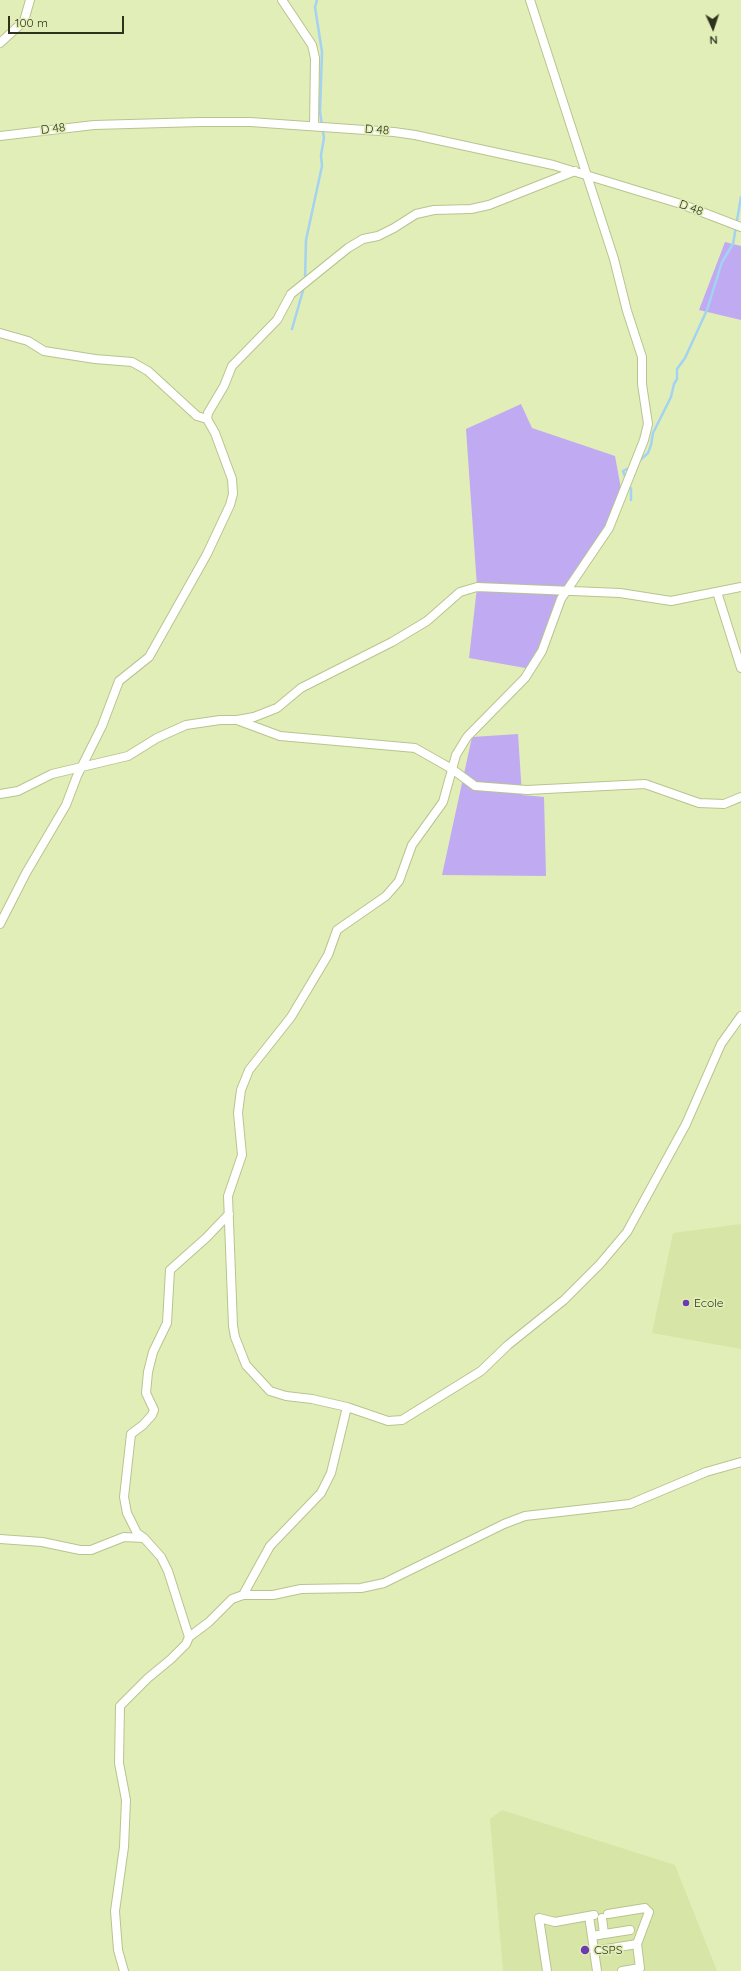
<!DOCTYPE html>
<html>
<head>
<meta charset="utf-8">
<style>
	body { margin:0 }
	#map { position:relative; width:741px; height:1971px; overflow:hidden; background:#e2eeb7; font-family:Quicksand,sans-serif }
	canvas { display:block }
	.north { position:absolute; left:693px; top:8px; width:40px; height:40px; -webkit-text-stroke:3px #e2eeb7; paint-order:stroke; rotate:177deg; font-size:11px; font-weight:700; line-height:16px; text-align:center; color:#2e321d }
	.north::after { content:''; display:block; margin:auto; width:14px; height:18px; background:#2e321d; clip-path:polygon(50% 0,100% 100%,50% 72%,0 100%) }
	.scale { position:absolute; left:8px; top:16px; width:116px; height:18px; box-sizing:border-box; border:2px solid #2e321d; border-top:0; padding-left:5px; font-size:12px; line-height:14px; white-space:nowrap; color:#2e321d; -webkit-text-stroke:3px #e2eeb7; paint-order:stroke }
</style>
</head>
<body>
<div id="map">
<canvas width="741" height="1971"></canvas>
<div class="north">N</div>
<div class="scale">100 m</div>
</div>
<script>
const context = document.querySelector('canvas').getContext('2d');
context.lineJoin = 'round';
function paint(path, color) { context.fillStyle = color; context.fill(path, 'evenodd'); }
const toPath = rows => new Path2D(rows.map(r => 'M' + r).join(''));
function trace(path, color, width, dash) { context.strokeStyle = color; context.lineWidth = width; context.lineCap = dash ? 'butt' : 'round'; context.setLineDash(dash || []); context.stroke(path); }
function write(font, color, halo, rows, align = 'center') {
  context.font = font + ' Quicksand,sans-serif'; context.lineWidth = 3.5; context.setLineDash([]); context.textBaseline = 'middle'; context.strokeStyle = halo; context.fillStyle = color; for (const [text, x, y, turn = 0] of rows) {
    context.save(); context.translate(x, y); context.rotate((+turn || 0) * Math.PI / 180); context.textAlign = isNaN(turn) ? turn : align; if (halo) context.strokeText(text, 0, 0); context.fillText(text, 0, 0); context.restore();
  }
}
const built = toPath([
	[741,1224,741,1349,652,1333,673,1233],
	[502,1810,675,1865,717,1971,503,1971,490,1819]
]);
const green = toPath([
	[725,242,741,246,741,320,699,310],
	[521,404,532,428,615,456,622,494,609,528,561,599,531,669,469,658,477,587,466,429],
	[518,734,522,795,544,797,546,876,442,875,472,737]
]);
const stream = toPath([
	[305,280,306,240,322,166,321,155,324,138,320,112,322,52,315,7,317,0],
	[292,329,304,287],
	[638,462,648,453,651,445,653,433,671,397,674,384,677,379,677,369,685,358,707,310,722,262,733,244,741,197],
	[626,479,623,471,631,467],
	[629,485,631,489,631,500]
]);
const minor = toPath([
	[282,0,312,45,315,58,314,126],
	[0,43,24,21,30,0],
	[0,136,94,125,200,122,250,122,394,132,415,135,553,165,681,204,741,227],
	[0,333,28,341,44,351,95,359,132,362,148,371,197,416,207,419],
	[717,592,741,668],
	[237,720,254,717,277,708,301,688,392,642,427,621,460,592,477,587,620,593,671,601,741,587],
	[0,794,18,791,52,774,128,756,157,738,186,725,220,720,237,720,280,736,415,748,452,769,475,786,527,790,645,784,699,803,724,804,741,797],
	[0,924,26,873,66,805,77,776,102,726,119,681,149,657,207,554,230,505,233,494,232,479,215,433,207,419,208,413,224,386,232,366,277,320,291,294,348,248,363,239,378,236,394,228,416,214,434,210,471,209,489,205,575,171],
	[347,1407,312,1399,286,1396,270,1391,246,1365,235,1337,233,1326,228,1196,242,1155,238,1113,241,1090,249,1070,291,1017,328,955,337,930,386,896,399,881,412,845,443,802,456,755,467,737,525,678,542,651,561,599,609,528,644,440,648,424,642,384,642,357,627,311,614,259,530,0],
	[0,1539,42,1542,80,1550,91,1550,124,1537,143,1538],
	[243,1595,270,1546,321,1493,331,1473,347,1407,388,1421,402,1420,481,1371,508,1345,564,1300,600,1264,627,1232,686,1124,721,1044,741,1016],
	[189,1637,209,1622,232,1599,243,1595,273,1595,301,1589,361,1588,384,1583,504,1524,525,1516,630,1504,706,1472,741,1462],
	[608,1914,645,1908,649,1912,637,1944,640,1968,622,1971],
	[589,1916,597,1971],
	[602,1918,604,1934],
	[592,1936,630,1930],
	[594,1951,637,1944],
	[124,1971,118,1950,115,1911,124,1847,126,1800,119,1763,120,1706,148,1678,171,1659,186,1644,189,1637,168,1571,161,1557,144,1538,137,1533,127,1513,124,1497,131,1434,143,1425,152,1415,154,1410,146,1393,148,1372,153,1352,167,1323,170,1270,206,1238,229,1214],
	[547,1971,539,1918,555,1922,594,1915]
]);
const markers = [
	[686,1303,4,"#6c3bb2"],
	[585,1950,5,"#6c3bb2"]
];
const streetNames = [
	["D 48",53,129,-7],
	["D 48",377,130,4],
	["D 48",691,208,20]
];
const poiNames = [
	["Ecole",694,1303],
	["CSPS",594,1950]
];
paint(built, '#d7e5a6');
paint(green, '#c0aaf2');
trace(stream, '#a3d2f2', 2.5);
trace(minor, '#b8c48f', 10);
trace(minor, '#fff', 8);
for (const [x, y, r, color] of markers) { const dot = new Path2D(); dot.arc(x, y, r, 0, 2 * Math.PI); context.fillStyle = color; context.fill(dot); trace(dot, '#e2eeb7', 1.5); }
write('12px', '#2e321d', '#e2eeb7', streetNames);
write('12px', '#2e321d', '#e2eeb7', poiNames, 'left');
</script>
</body>
</html>
